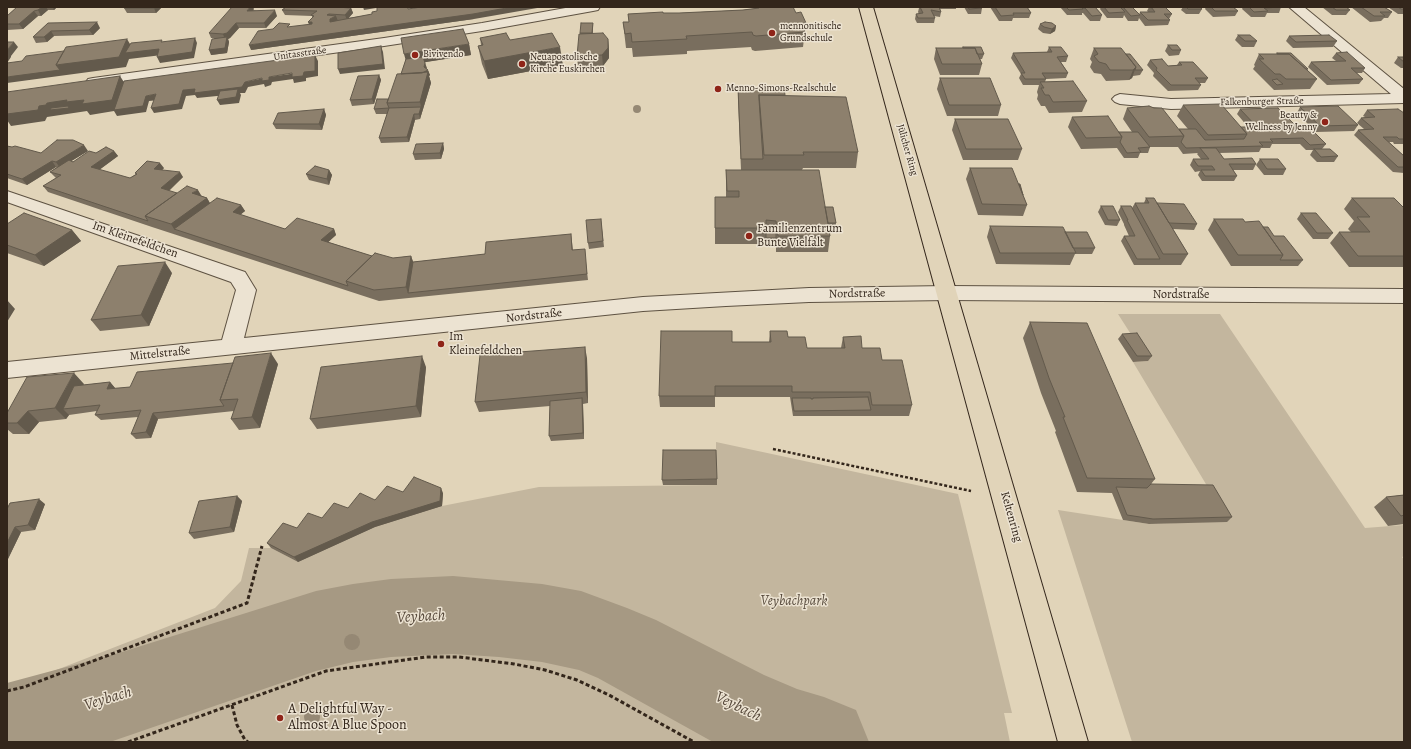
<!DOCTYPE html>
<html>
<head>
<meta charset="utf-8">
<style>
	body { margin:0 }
	#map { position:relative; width:1411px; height:749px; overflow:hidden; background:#e1d4b9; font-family:Alegreya,serif }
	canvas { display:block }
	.frame { position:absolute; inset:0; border:8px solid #33261b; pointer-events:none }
</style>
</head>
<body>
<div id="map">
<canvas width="1411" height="749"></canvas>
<div class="frame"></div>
</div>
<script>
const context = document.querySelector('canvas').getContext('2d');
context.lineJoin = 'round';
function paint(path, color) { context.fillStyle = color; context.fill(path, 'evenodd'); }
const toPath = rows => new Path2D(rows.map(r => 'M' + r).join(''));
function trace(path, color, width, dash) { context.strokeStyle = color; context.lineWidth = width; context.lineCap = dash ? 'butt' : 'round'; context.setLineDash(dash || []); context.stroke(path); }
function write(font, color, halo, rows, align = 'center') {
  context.font = font + ' Alegreya,serif'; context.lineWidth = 3; context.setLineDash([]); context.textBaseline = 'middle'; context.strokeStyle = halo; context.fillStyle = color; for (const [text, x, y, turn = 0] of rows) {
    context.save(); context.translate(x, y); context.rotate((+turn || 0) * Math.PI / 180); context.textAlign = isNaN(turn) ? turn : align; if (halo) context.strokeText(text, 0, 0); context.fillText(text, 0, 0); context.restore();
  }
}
const green = toPath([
	[1118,314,1220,314,1365,528,1404,525,1404,556,1402,557,1404,560,1404,742,1132,742,1058,510,1149,524,1228,521,1133,362,1148,361],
	[716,442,958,494,1012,713,1004,713,1010,742,7,742,7,687,23,683,215,608,241,581,249,548,271,548,298,562,375,527,442,506,539,487,716,485]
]);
const river = toPath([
	[453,576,542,584,581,591,627,608,656,620,764,675,797,689,824,697,856,710,869,742,713,742,598,678,579,670,542,662,499,657,453,654,391,657,353,662,316,671,110,742,7,742,7,683,122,652,316,591,353,584,391,579,453,576]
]);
const pathFar1 = toPath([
	[773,449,971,491]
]);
const path = toPath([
	[7,691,24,687,247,603,262,546],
	[232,705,237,725,245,740,248,742],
	[128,742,326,671,426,657,459,657,514,664,545,670,577,680,609,695,694,742]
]);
const street = toPath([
	[571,7,600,7,598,10,593,11,482,31,384,46,93,86,88,85,86,82,88,79,93,78,384,38,482,23,571,7],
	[1289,7,1304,7,1404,89,1404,103,1171,109,1120,104,1115,102,1112,99,1115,96,1120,94,1171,99,1391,94,1289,7],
	[7,191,245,272,256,290,244,338,643,297,809,288,948,286,1404,289,1404,303,948,300,809,302,726,306,643,311,7,378,7,362,222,340,236,290,231,282,7,202,7,191]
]);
const primary = toPath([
	[859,7,873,7,1088,742,1058,742,859,7]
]);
const trees = [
	[637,109,4],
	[352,642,8],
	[312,717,8]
];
const wall = toPath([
	[17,7,57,7,54,10,48,10,41,16,38,16,23,29,7,30,7,16],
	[125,7,162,7,156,13,127,13,124,8],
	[286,7,343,7,342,7,351,8,353,13,348,18,408,9,474,19,251,50,291,27,309,25,312,18,312,16,285,15,282,10],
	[759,7,796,13,806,23,803,47,755,51,752,50,751,47,687,51,687,54,633,57,632,48,626,48,623,22,629,22,628,14,679,13,743,10,759,8],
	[906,7,956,7,956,9,940,9,941,12,940,17,934,16,935,18,934,23,917,23,915,19,916,14,919,14,918,12,919,8,906,8],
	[964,7,981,7,982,8,981,14,968,14],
	[990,7,1027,7,1031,13,1029,18,1013,18,1012,21,999,21],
	[1060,7,1095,7,1102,15,1100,21,1090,21,1083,13,1082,13,1082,15,1067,15],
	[1101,7,1132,7,1139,15,1140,12,1148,12,1147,11,1149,7,1165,7,1172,14,1169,19,1170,20,1168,25,1145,26,1139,18,1138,21,1128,21,1124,15,1123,18,1107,18,1100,9],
	[1183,7,1200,7,1202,9,1199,14,1186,14,1181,10],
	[1206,7,1233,7,1238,11,1235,16,1213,17,1205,9],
	[1243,7,1281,7,1279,13,1267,13,1265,17,1251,17,1242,9],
	[1322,7,1346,7,1350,10,1346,15,1332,15],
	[1351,7,1384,7,1392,12,1388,18,1384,18,1381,21,1370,22],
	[1388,7,1404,7,1404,14,1398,14],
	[254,9,253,10,277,16,266,28,239,28,230,38,228,39,229,42,227,53,211,55,214,38,211,38,209,33],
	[48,23,100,28,93,35,54,36,47,42,36,43,33,37],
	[593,23,593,33,608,39,609,50,609,58,603,66,578,67,577,56,580,33],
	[1040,24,1056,26,1055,31,1050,34,1043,33,1038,29],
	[1238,35,1257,41,1254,47,1242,47,1235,40],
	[1289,36,1337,41,1333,47,1293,48,1286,41],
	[480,38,510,40,563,65,488,79,482,64,478,46,481,45],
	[469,44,471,55,425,62,426,69,430,75,429,76,431,83,420,119,415,120,409,142,381,143,379,138,387,114,376,114,374,109,388,99,401,74,406,59],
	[1168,45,1181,50,1179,55,1169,56,1165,51],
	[963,47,984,54,982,59,980,59,982,64,979,75,940,75,934,59,936,48,962,48],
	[1049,47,1068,56,1066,62,1061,62,1068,73,1066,78,1046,79,1045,82,1087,101,1082,112,1049,113,1045,106,1041,106,1037,99,1038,95,1037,92,1039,85,1023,85,1019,78,1021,74,1011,58,1013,53,1047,52],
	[1094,48,1126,54,1143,70,1140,75,1133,76,1132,78,1129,80,1106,81,1101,74,1094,73,1090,67,1092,62,1090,59],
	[1336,53,1365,68,1362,73,1357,73,1363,79,1359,84,1327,85,1308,67,1311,62,1336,61,1332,58],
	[1259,54,1308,69,1307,70,1317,79,1310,89,1274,90,1253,69,1255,66,1254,65],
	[1398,57,1404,57,1404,68,1401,68,1394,63],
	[1150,60,1168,66,1177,65,1179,62,1208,78,1205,83,1199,83,1201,85,1198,90,1168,91,1153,76,1154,73,1147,65],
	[379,75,381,80,374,104,352,106,350,100],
	[940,78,1001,105,998,116,947,116,937,89],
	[738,88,785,95,858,152,856,168,803,168,802,170,825,207,836,223,835,229,829,228,830,236,828,252,776,252,776,244,715,244,715,197,726,197,726,170,741,170,738,99],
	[1183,105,1241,127,1248,127,1237,114,1240,109,1297,127,1326,144,1322,149,1338,156,1334,162,1317,162,1310,155,1313,150,1306,150,1300,144,1272,144,1270,148,1261,148,1259,152,1219,153,1224,159,1256,164,1253,170,1233,170,1237,176,1234,181,1202,181,1198,175,1200,171,1195,172,1190,165,1193,159,1201,159,1197,154,1198,153,1183,154,1178,147,1150,147,1148,153,1140,153,1138,158,1124,158,1117,148,1081,149,1068,127,1072,117,1119,132,1132,132,1123,119,1127,108,1179,130,1188,129,1177,116],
	[1300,107,1358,125,1354,131,1316,132,1297,113],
	[324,109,326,115,322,130,276,129,273,124],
	[1367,110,1404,113,1404,144,1394,144,1393,142,1389,142,1404,156,1404,173,1393,172,1354,135,1358,130,1364,129,1357,123,1361,118,1365,117,1363,116],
	[955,119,1022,149,1018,160,963,160,952,130],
	[443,143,444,149,441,159,415,160,413,154],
	[7,146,41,153,88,151,71,161,73,162,96,153,114,151,118,156,99,170,130,178,136,174,135,173,164,168,162,170,183,177,169,191,177,193,202,196,207,198,210,203,241,205,245,211,240,215,285,229,334,229,336,235,328,242,372,256,393,258,411,256,413,262,485,254,571,234,573,250,585,255,588,280,379,301,152,227,48,192,43,186,56,178,50,172,57,167,56,167,27,185,7,178],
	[1260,159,1286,169,1283,175,1264,175,1256,165],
	[970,168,1023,195,1027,205,1023,216,978,215,966,179],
	[329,170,332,175,329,185,309,180,306,174],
	[1146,198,1197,224,1194,230,1173,229,1188,254,1181,265,1134,265,1121,241,1124,236,1129,236,1124,225,1124,224,1118,212,1121,206,1132,208,1135,203,1144,203],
	[1352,198,1404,208,1404,267,1349,267,1330,243,1339,232,1351,232,1348,229,1354,221,1344,209],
	[1101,206,1120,220,1117,226,1105,225,1098,212],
	[1301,213,1333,233,1328,239,1313,239,1297,219],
	[601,219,604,247,589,249,588,243],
	[1214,219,1245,222,1263,227,1303,260,1298,266,1231,266,1208,230],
	[7,224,72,230,81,241,44,266,7,253],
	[990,226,1065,232,1095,248,1092,254,1075,254,1070,265,996,264,987,237],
	[172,273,149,326,100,331,91,320],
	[1030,322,1155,479,1151,484,1232,517,1227,522,1149,524,1123,520,1112,493,1077,492,1055,432,1056,431,1041,393,1023,338],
	[770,331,788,337,807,348,841,348,843,337,882,360,912,405,909,416,793,416,790,397,715,397,715,407,660,407,659,396,732,342,769,342],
	[1122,334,1152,356,1148,361,1133,362,1118,339],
	[587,358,588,403,583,404,584,439,551,441,549,436,550,406,479,412,475,402],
	[278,364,260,428,239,430,231,419,234,411,158,419,151,438,136,439,131,434,138,417,101,420,95,415,97,411,69,415,66,419,39,422,29,434,13,434,7,429,7,413,84,384,83,385,110,382,115,388,115,389,130,387],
	[426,367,421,417,317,429,310,419],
	[717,479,717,485,663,485,662,480],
	[403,492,443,493,442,506,375,527,298,562,271,548,267,543,297,528,348,508,375,500],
	[1404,495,1404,524,1388,526,1374,507,1386,497],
	[237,496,242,501,234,532,194,539,189,533],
	[45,504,35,530,21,532,7,561,7,509]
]);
const shadedWall = toPath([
	[42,7,46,7,48,10,41,16,38,10],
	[53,7,57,7,54,10],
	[154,7,162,7,156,13,154,8],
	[250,7,253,7,254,9,249,16,247,11],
	[363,7,376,7,376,8,364,10],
	[512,7,543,7,474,19,251,50,249,45],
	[351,8,353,13,347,20,345,15],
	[275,10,277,16,266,28,264,23],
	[34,11,38,16,23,29,19,24],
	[329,14,331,19,336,16,338,21,332,25,327,15],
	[97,22,100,28,93,35,89,30],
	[308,22,312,22,314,27,310,27],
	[236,23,239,28,230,38,228,39,229,42,227,53,211,55,209,50,225,40,223,34],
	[1056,26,1055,31,1050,34,1052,29],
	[51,31,54,36,47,42,44,37],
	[195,38,197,43,194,58,160,63,157,57],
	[127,39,133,49,159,49,162,55,129,59,126,67,7,83,7,77,56,65],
	[608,39,609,50,609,58,603,66,602,55],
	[14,42,18,47,11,56,11,57,7,63,7,50],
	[469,44,471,55,407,65,404,54],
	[381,46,383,52,385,69,340,74,338,69],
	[560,47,563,65,488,79,484,61],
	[315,55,318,61,318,76,306,78,306,81,294,83,293,79,272,82,271,85,265,87,264,84,248,87,245,93,240,93,241,95,239,103,220,105,217,100,237,94,197,98,195,95,186,96,182,109,154,113,151,108,183,90,245,82,269,77,304,72],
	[425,63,427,68,426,71,428,70,430,75,429,76,431,83,420,119,419,114,421,107,420,102,424,67],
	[1136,67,1132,78,1129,80,1133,70],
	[379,75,381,80,374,104,372,99],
	[120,76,127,87,146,96,156,94,159,100,149,101,146,112,117,116,114,111,90,115,87,111,47,117,45,121,11,126,7,120,7,109,47,103],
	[324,109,326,115,322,130,319,124],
	[414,114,415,120,409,142,407,137],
	[443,143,444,149,441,159,440,153],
	[84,145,88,151,60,168,56,162],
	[114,151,118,156,95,173,91,167],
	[52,161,56,167,27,185,22,179],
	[160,163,164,168,157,175,154,169],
	[329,170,332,175,329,185,327,179],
	[180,172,183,177,165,194,161,188],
	[198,190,204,200,207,198,213,209,174,229,171,224,192,193],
	[241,205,245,211,236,218,233,212],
	[334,229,336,235,324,246,321,240],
	[72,230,81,241,44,266,35,255],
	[411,256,415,267,408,293,406,287],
	[165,262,172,273,149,326,141,315],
	[7,300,15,309,7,322],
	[585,347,587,358,588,403,586,392],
	[271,353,278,364,260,428,252,417],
	[422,356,426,367,421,417,416,406],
	[74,373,84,384,72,408,63,409,69,415,66,419,55,408],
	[110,382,115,388,112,395,107,389],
	[582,398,583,404,584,439,583,433],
	[28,411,39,422,29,434,17,423],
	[153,413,158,419,151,438,146,432],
	[441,488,443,493,442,506,375,527,298,562,294,557],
	[237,496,242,501,234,532,230,527],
	[39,499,45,504,35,530,28,525],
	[15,527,21,532,7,561,7,543]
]);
const building = toPath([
	[17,7,42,7,38,10,34,11,19,24,7,24,7,16,17,7],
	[125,7,154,7,154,8,124,8,125,7],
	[232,7,250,7,247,11,275,10,264,23,236,23,227,33,223,34,209,33,232,7],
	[286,7,336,7,351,8,345,15,329,14,327,15,336,16,330,19,330,22,372,14,372,12,377,11,377,7,408,7,408,9,421,7,512,7,473,14,249,45,258,31,273,29,279,23,290,24,287,27,312,24,312,22,308,22,314,16,311,15,317,11,282,10,286,7],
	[759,7,793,7,796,13,801,12,806,23,800,24,805,32,756,36,753,35,752,32,686,36,687,39,632,42,631,33,625,34,623,22,629,22,628,14,663,12,663,13,679,13,743,10,759,8,759,7],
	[920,7,939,7,941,12,931,10,935,18,918,18,916,14,923,13,920,7],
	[968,7,981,7,982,8,969,9,968,7],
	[995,7,1027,7,1031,13,1013,13,1014,15,1001,16,995,7],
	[1066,7,1095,7,1102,15,1092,16,1085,8,1082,8,1083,9,1069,10,1066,7],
	[1104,7,1120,7,1125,12,1109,13,1104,7],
	[1123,7,1132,7,1140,15,1131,16,1123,7],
	[1151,7,1165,7,1172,14,1164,14,1170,20,1148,20,1140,12,1155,12,1151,7],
	[1186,7,1200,7,1202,9,1188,9,1186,7],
	[1211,7,1233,7,1238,11,1215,11,1211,7],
	[1249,7,1281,7,1264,8,1268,11,1254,12,1249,7],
	[1332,7,1346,7,1350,10,1336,10,1332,7],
	[1361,7,1384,7,1392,12,1380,12,1385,16,1374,16,1361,7],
	[1398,7,1404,7,1404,9,1401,9,1398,7],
	[97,22,89,30,51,31,44,37,33,37,48,23,97,22],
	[1045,22,1052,23,1056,26,1052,29,1044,27,1040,24,1045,22],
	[581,23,593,23,592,33,580,33,581,23],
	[463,29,469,44,404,54,401,38,463,29],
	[506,33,510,40,552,33,560,47,484,61,478,46,483,45,480,38,506,33],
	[603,33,608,39,608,48,602,55,577,56,579,34,603,33],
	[1238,35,1250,35,1257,41,1245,41,1238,35],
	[1329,35,1337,41,1296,42,1289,36,1329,35],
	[227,37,225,48,209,50,212,39,227,37],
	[195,38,192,52,157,57,159,49,125,53,131,43,162,40,161,42,195,38],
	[127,39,119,57,56,65,66,47,127,39],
	[7,42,14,42,7,50,7,42],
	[1168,45,1177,45,1181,50,1172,50,1168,45],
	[381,46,383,64,338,69,338,53,381,46],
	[963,47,981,47,984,54,977,54,975,48,963,48,963,47],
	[1049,47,1061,47,1068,56,1057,57,1068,73,1042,73,1046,79,1025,79,1021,73,1025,73,1013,53,1052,52,1049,47],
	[936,48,975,48,982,64,942,64,936,48],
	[1094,48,1121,48,1136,67,1133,70,1110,70,1106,64,1099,62,1094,56,1098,54,1094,48],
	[64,51,56,65,60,70,7,77,7,63,22,61,26,56,64,51],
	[1347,52,1365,68,1351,68,1363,79,1331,80,1311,62,1346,61,1336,53,1347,52],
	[1277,53,1291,53,1308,69,1306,69,1289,54,1277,54,1277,53],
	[1126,54,1130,54,1143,70,1135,70,1136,67,1126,54],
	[1259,54,1289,54,1317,79,1286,79,1280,74,1275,74,1259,59,1264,59,1259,54],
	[315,55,315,71,304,72,303,76,292,77,292,73,269,77,269,80,262,81,262,78,245,82,242,87,194,93,195,89,183,90,179,104,151,108,156,94,146,96,143,106,114,110,124,81,315,55],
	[423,57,425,63,424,67,428,70,422,73,401,74,406,59,423,57],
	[1398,57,1404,57,1404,62,1398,57],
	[1162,59,1168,66,1182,65,1179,62,1193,62,1208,78,1195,78,1201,85,1171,85,1156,70,1157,68,1150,60,1162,59],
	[428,72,420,102,387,103,397,74,428,72],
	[379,75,372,99,350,100,358,76,379,75],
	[120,76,112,100,82,104,84,100,66,102,67,100,47,103,46,105,39,106,38,110,7,114,7,92,120,76],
	[940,78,990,78,1001,105,949,105,940,78],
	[1277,79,1283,84,1277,85,1272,80,1277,79],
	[1073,81,1087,101,1053,102,1049,95,1045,95,1041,88,1044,88,1040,82,1073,81],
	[738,88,784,88,785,95,759,95,759,99,763,159,741,159,738,88],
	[238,89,236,97,217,100,220,91,238,89],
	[759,95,846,97,858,152,803,152,804,155,764,155,759,95],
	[377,99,388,99,387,103,389,108,374,109,377,99],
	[1221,104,1247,134,1208,135,1183,105,1221,104],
	[68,106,69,108,50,110,51,108,68,106],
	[1149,106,1154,108,1162,108,1184,136,1149,137,1127,108,1149,106],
	[1338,106,1358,125,1320,126,1300,107,1338,106],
	[421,107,419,114,414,114,407,137,379,138,389,108,421,107],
	[1278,108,1297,127,1309,127,1326,144,1310,145,1303,138,1270,139,1273,142,1259,142,1263,146,1186,148,1181,142,1184,136,1179,129,1196,129,1205,140,1244,139,1247,134,1241,127,1257,127,1240,109,1278,108],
	[324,109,319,124,273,124,278,113,324,109],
	[1398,109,1404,113,1404,139,1399,139,1397,137,1383,137,1404,156,1404,167,1398,167,1358,130,1374,129,1361,118,1375,117,1367,110,1398,109],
	[1108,116,1122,137,1086,138,1072,117,1108,116],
	[955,119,1008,119,1022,149,966,149,955,119],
	[1119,132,1138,132,1150,147,1138,148,1141,152,1127,153,1120,142,1122,137,1119,132],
	[57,140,73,140,84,145,56,162,52,161,22,179,7,174,7,146,12,147,15,146,41,153,57,140],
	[443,143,440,153,413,154,416,144,443,143],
	[106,147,114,151,91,167,130,178,137,174,135,173,147,161,160,163,154,169,180,172,161,188,177,193,145,216,148,221,43,186,61,175,50,172,69,160,73,162,89,151,96,153,106,147],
	[1200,148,1216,148,1224,159,1252,158,1256,164,1229,164,1237,176,1205,176,1201,170,1215,170,1212,166,1198,166,1193,159,1209,159,1200,148],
	[1314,149,1330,149,1338,156,1321,157,1314,149],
	[1260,159,1278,159,1286,169,1267,169,1260,159],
	[315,166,329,170,327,179,306,174,315,166],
	[970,168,1012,168,1027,205,982,204,970,168],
	[726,170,819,170,830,236,778,236,776,221,766,220,766,228,715,228,715,197,739,197,739,191,727,191,726,170],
	[1019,184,1020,184,1023,195,1019,184],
	[187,186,198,190,192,193,207,198,171,224,145,216,187,186],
	[217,198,241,205,233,212,285,229,297,218,334,229,321,240,372,256,346,281,348,286,174,229,217,198],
	[1146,198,1154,198,1188,254,1163,254,1135,203,1149,203,1146,198],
	[1352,198,1394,198,1404,208,1404,256,1358,256,1339,232,1370,232,1357,217,1370,217,1352,198],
	[1157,203,1184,204,1197,224,1169,223,1157,203],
	[1101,206,1113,206,1120,220,1108,220,1101,206],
	[1121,206,1131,206,1160,259,1137,259,1124,236,1135,236,1127,220,1128,220,1121,206],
	[825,207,833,207,836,223,828,223,825,207],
	[24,213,72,230,35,255,7,245,7,224,24,213],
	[1301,213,1316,213,1333,233,1317,233,1301,213],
	[601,219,603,241,588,243,586,220,601,219],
	[1214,219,1243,219,1245,222,1259,221,1283,255,1238,255,1214,219],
	[990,226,1063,227,1076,253,1000,253,990,226],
	[1263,227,1268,227,1274,236,1284,236,1303,260,1280,260,1283,255,1263,227],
	[766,230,776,230,776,238,766,238,766,230],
	[1065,232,1087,232,1095,248,1073,248,1065,232],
	[571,234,572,250,585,249,587,274,408,293,413,262,485,254,486,242,571,234],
	[375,253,393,258,411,256,406,287,374,290,346,281,375,253],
	[165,262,141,315,91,320,118,266,165,262],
	[1030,322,1087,323,1155,479,1087,478,1063,417,1065,417,1049,378,1030,322],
	[661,331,732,331,732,342,771,342,770,331,787,331,788,337,805,337,807,348,845,348,843,337,861,336,862,348,880,348,882,360,902,360,912,405,872,405,870,392,792,392,792,386,715,386,715,396,659,396,661,331],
	[1137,333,1152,356,1137,356,1122,334,1137,333],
	[585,347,586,392,475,402,480,355,585,347],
	[271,353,252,417,231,419,238,399,220,400,235,357,271,353],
	[422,356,416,406,310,419,321,367,422,356],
	[233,363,220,400,224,406,153,413,146,432,131,434,141,410,95,415,100,405,63,409,74,386,110,382,107,389,130,387,137,372,233,363],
	[74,373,55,408,28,411,17,423,7,423,7,413,27,377,74,373],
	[868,397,871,410,794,411,792,398,811,398,811,399,813,399,813,398,868,397],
	[582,398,583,433,549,436,550,401,582,398],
	[663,450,716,450,717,479,662,480,663,450],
	[414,477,441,488,440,501,372,522,294,557,267,543,283,523,297,528,308,513,322,518,334,503,348,508,360,493,375,500,387,486,403,492,414,477],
	[1151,484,1213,485,1232,517,1153,519,1127,515,1116,487,1147,488,1151,484],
	[1404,495,1404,515,1401,516,1386,497,1404,495],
	[237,496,230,527,189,533,199,501,237,496],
	[39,499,28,525,15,527,7,543,7,509,10,503,39,499]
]);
const markers = [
	[772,33,4,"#8f2418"],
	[415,55,4,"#8f2418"],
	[522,64,4,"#8f2418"],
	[718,89,4,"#8f2418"],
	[1325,122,4,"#8f2418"],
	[749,236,4,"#8f2418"],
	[441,344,4,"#8f2418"],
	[280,718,4,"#8f2418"]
];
const farPoinames = [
	["mennonitische",780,27],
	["Grundschule",780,39],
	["Bivivendo",423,55],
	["Neuapostolische",530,58],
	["Kirche Euskirchen",530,70],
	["Menno-Simons-Realschule",726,89],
	["Beauty &",1317,116,"right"],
	["Wellness by Jenny",1317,128,"right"]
];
const farStreetnames = [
	["Unitasstraße",300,54,-8],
	["Falkenburger Straße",1262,102,-1],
	["Jülicher Ring",907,150,74]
];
const poiNames = [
	["Familienzentrum",757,229],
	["Bunte Vielfalt",757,243],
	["Im",449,337],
	["Kleinefeldchen",449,351]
];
const streetNames = [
	["Im Kleinefeldchen",135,240,19],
	["Nordstraße",857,294,-1],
	["Nordstraße",1181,295],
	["Nordstraße",534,316,-6],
	["Mittelstraße",160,354,-6],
	["Keltenring",1011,517,74]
];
const nearParknames = [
	["Veybachpark",794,602]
];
const nearPoinames = [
	["A Delightful Way -",288,710],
	["Almost A Blue Spoon",288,726]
];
const nearWaternames = [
	["Veybach",421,617,-3],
	["Veybach",108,699,-17],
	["Veybach",738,707,26]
];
paint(green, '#c3b69e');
paint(river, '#a69983');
trace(street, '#5e5242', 2);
trace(primary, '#33261b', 2);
trace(pathFar1, '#33261b', 2.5, [3, 2]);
trace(path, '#33261b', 3, [4, 2.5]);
paint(street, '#ece3d2');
paint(primary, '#e1d4b9');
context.fillStyle = '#958874';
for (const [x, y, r] of trees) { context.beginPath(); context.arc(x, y, r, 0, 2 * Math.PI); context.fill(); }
paint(wall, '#796e5e');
paint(shadedWall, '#635a4c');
paint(building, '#8d806d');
trace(building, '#635a4c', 1);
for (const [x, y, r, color] of markers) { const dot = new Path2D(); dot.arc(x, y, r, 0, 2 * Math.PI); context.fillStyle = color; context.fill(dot); trace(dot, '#ece3d2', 1.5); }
write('10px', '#33261b', '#ece3d2', farPoinames, 'left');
write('10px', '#33261b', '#ece3d2', farStreetnames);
write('12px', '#33261b', '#ece3d2', poiNames, 'left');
write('12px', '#33261b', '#ece3d2', streetNames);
write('italic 14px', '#574a3c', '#ece3d2', nearParknames);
write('14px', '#33261b', '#ece3d2', nearPoinames, 'left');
write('italic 16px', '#56483a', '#ece3d2', nearWaternames);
</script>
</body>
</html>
